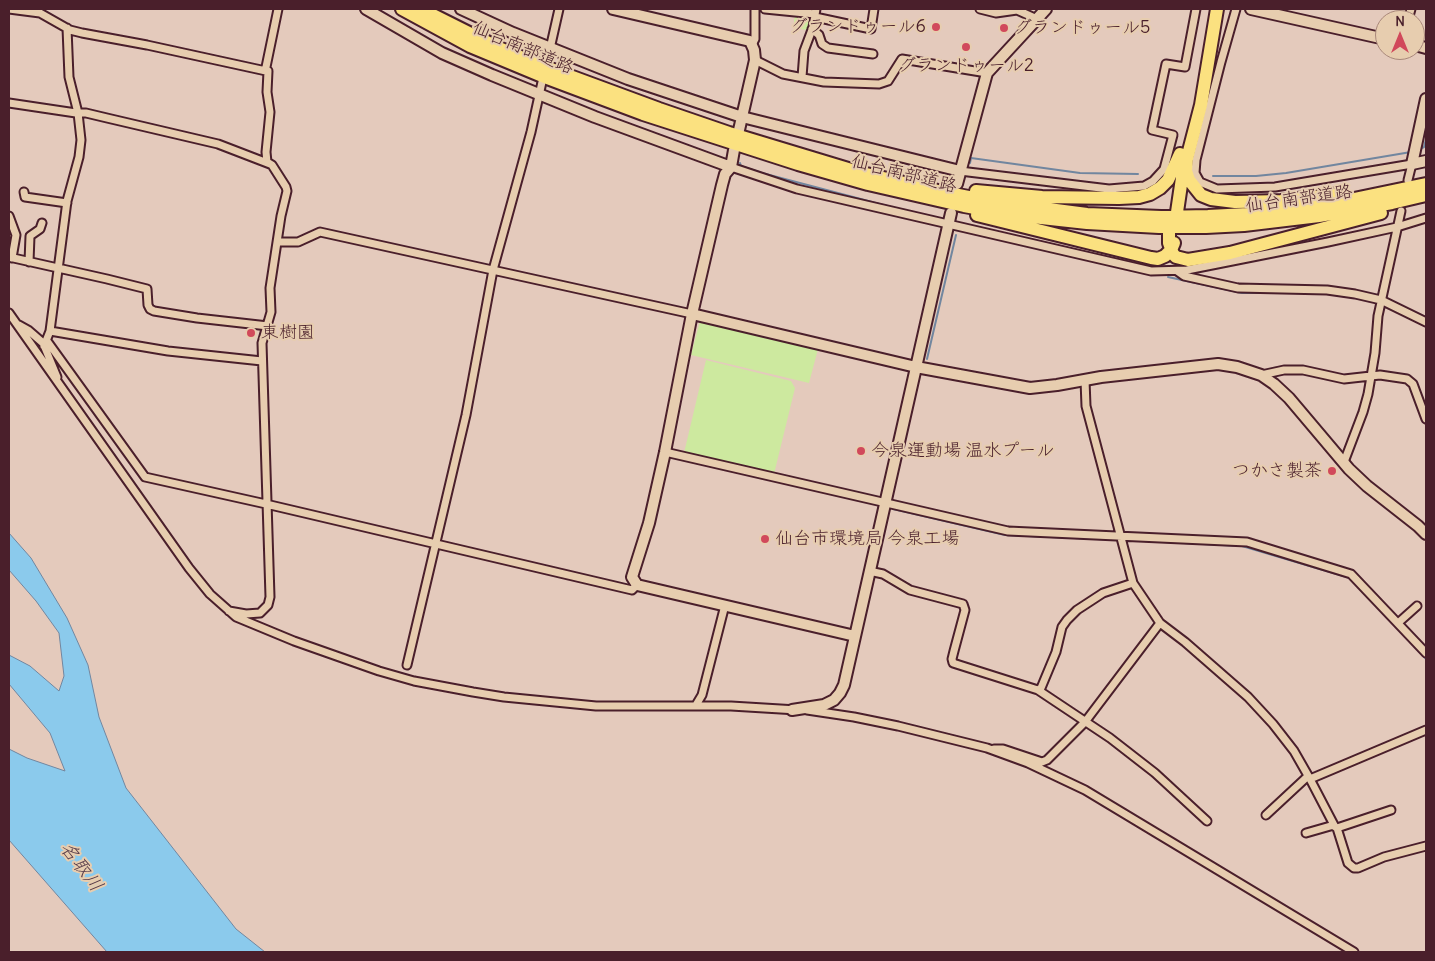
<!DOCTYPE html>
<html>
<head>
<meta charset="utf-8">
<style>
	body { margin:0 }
	#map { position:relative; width:1435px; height:961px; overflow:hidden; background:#e4cabc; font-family:Delius,sans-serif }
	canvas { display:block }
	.frame { position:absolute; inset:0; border:10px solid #4a1f2b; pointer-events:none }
	.north { position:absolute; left:1375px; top:10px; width:50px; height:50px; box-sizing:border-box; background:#e7cdaf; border:1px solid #a8877a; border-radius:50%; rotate:0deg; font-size:14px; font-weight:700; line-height:20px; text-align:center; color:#4a1f2b }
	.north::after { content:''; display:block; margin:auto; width:18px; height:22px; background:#d1495b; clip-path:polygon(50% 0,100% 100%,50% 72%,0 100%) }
</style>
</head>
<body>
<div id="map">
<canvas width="1435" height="961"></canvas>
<div class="frame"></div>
<div class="north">N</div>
</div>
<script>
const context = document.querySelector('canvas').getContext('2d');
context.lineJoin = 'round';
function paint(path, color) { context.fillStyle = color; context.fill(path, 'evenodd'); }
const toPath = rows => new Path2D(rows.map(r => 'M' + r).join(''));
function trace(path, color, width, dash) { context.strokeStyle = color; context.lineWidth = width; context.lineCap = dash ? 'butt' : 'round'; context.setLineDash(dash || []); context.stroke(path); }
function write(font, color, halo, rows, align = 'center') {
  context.font = font + ' Delius,"Klee One",sans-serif'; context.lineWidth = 4; context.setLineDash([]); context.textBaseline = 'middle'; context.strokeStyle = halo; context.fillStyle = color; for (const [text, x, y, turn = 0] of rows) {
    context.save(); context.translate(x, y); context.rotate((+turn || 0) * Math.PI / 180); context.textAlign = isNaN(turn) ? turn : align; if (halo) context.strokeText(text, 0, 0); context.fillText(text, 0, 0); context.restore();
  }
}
const green = toPath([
	[795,15,811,18,810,26,808,30,793,28],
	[700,321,818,349,809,383,691,355],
	[706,360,791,381,795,388,774,474,684,453]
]);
const water = toPath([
	[9,533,31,558,67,618,88,665,99,717,126,788,236,929,265,952,107,952,9,840,9,749,27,758,65,771,50,733,9,684,9,655,30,666,59,691,64,676,59,633,36,601,9,570,9,533]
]);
const stream = toPath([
	[1418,150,1424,147,1426,139],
	[740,163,741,166,762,173,910,212],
	[970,163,971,158,1080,173,1138,174],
	[1213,176,1256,176,1286,173,1411,152],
	[1042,242,1138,264],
	[1168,277,1242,293,1311,293],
	[1336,295,1368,300],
	[1421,323,1426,326],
	[927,359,956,235],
	[893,509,1005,535,1120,540],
	[1125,540,1242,546,1350,578],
	[1381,610,1426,659]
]);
const street = toPath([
	[9,9,40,13,70,30,82,33,147,45,266,71],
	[765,9,815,14],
	[980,9,996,13,1017,10,1037,19],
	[1236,9,1221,62,1196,160,1195,173,1200,182,1217,189,1275,187,1412,164,1408,180],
	[815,17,871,29,874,9],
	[1408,20,1411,9],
	[812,29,819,35,822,44,828,48,873,54],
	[752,45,755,39,755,9],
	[755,60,783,74,824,82,879,84,888,81,902,59,987,73],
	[547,62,559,9],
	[802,77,804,51,813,27,816,9],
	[9,103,76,113,86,113,107,118,218,144,270,164],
	[731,167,797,189,1151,271,1187,270,1328,242,1397,227,1426,218],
	[960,171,1109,189,1144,186,1153,181,1164,169,1173,135,1152,130,1166,64,1185,67,1196,9],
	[24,192,25,197,67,203],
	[9,216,16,235,12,258],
	[278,242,298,242,320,232,692,314],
	[9,257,107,279,147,289,148,305,150,309,154,311,197,318,268,326],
	[29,262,30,236,40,229,42,223],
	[1177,271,1184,276,1238,288,1327,290,1355,294,1381,300,1426,322],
	[9,313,189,568,210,594,236,617,294,641,379,671,414,681,473,692,504,697,596,706,731,706,797,710],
	[19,325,28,330,43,343,57,377],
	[50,331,168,351,262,361],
	[47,341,145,477,266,504,632,590,637,585],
	[44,346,50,331,67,201,79,157,81,140,78,113,69,77,67,28],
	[1261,375,1284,370,1303,370,1344,379,1380,375,1407,379,1413,384,1426,419],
	[1085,380,1086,406,1133,583,1160,623,1185,642,1248,697,1273,724,1294,751,1310,779],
	[665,452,1008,531,1247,542,1351,574,1426,653],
	[1344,462,1363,412,1368,394,1375,353,1378,316,1401,211],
	[869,571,883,574,910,590,963,604,965,610,954,651,952,659,953,663,1038,690,1041,688,1056,652,1062,627,1067,620,1077,610,1103,593,1133,583],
	[229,611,246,614,260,613,268,605,270,597,262,343,271,312,270,288,281,216,287,191,286,187,272,165,267,162,266,152,270,112,267,92,268,71,266,71,266,67,278,9],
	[1398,623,1417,606],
	[407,665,466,415,493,270,531,132,542,82],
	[1038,690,1110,738,1155,773,1207,821],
	[696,705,702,695,725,605],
	[807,710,854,717,898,726,987,748,1028,763,1085,790,1354,952],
	[994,749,1003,749,1042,762,1047,760,1085,722,1160,623],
	[1266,815,1308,776],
	[1334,826,1337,828,1391,810],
	[1337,828,1348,863,1354,868,1358,868,1384,857,1426,846],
	[1306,833,1334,825,1310,779,1426,730]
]);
const secondary = toPath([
	[366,9,442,53,492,75,595,117,731,167],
	[461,9,513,33,628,79,742,117,960,171],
	[613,9,750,41,754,50,755,60,739,130],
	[1251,9,1385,39],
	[1415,45,1426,48],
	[1426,99,1412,164,1426,161],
	[734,150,731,167,725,174,722,185,692,314,665,452,649,523,632,577,637,585,855,636],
	[957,184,987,73,1046,9],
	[692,314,916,367,1030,388,1057,385,1101,377,1218,364,1237,367,1261,375,1274,384,1289,398,1349,469,1367,486,1418,526,1426,534],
	[792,710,824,705,834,700,840,693,844,685,951,213]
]);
const highway = toPath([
	[402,9,470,46,547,78,643,114,798,164,868,184,964,206,1014,215,1087,223,1159,227,1206,227,1244,225,1319,216,1392,203,1426,195],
	[421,9,499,48,537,64,659,109,729,133,858,172,938,191,994,202,1087,214,1161,217,1208,216,1248,214,1325,205,1426,184],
	[1187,156,1186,171,1189,180,1201,195,1211,199,1235,202,1281,201,1340,194],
	[976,191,1042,197,1119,198,1139,197,1150,194,1160,188,1168,180,1180,154],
	[1177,212,1182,178,1201,105,1217,9],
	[977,215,1151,258,1158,259,1165,256,1171,250,1174,243],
	[1169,233,1169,243,1173,254,1176,257,1188,260,1230,253,1381,213]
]);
const markers = [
	[936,27,5,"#d1495b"],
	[1004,28,5,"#d1495b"],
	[966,47,5,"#d1495b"],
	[251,333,5,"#d1495b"],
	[861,451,5,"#d1495b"],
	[1332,471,5,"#d1495b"],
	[765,539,5,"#d1495b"]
];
const poiNames = [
	["グランドゥール6",926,27,"right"],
	["グランドゥール5",1014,28],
	["グランドゥール2",966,66,"center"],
	["東樹園",261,333],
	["今泉運動場 温水プール",871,451],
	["つかさ製茶",1322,471,"right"],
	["仙台市環境局 今泉工場",775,539]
];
const streetNames = [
	["仙台南部道路",523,48,23],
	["仙台南部道路",904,174,14],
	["仙台南部道路",1299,199,-8]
];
const waterNames = [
	["名取川",81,867,53]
];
paint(green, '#cde99f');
paint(water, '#8bcaec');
trace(water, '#71869f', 1);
trace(stream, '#71869f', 2);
trace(street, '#4a1f2b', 11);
trace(secondary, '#4a1f2b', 14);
trace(highway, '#4a1f2b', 16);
trace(street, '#e7cdaf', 7);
trace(secondary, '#e7cdaf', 10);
trace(highway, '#fbe180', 12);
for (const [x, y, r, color] of markers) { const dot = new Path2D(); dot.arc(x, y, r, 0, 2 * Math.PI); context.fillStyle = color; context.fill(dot); trace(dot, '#e7cdaf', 2); }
write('18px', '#4a1f2b', '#e7cdaf', poiNames, 'left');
write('18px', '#4a1f2b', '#e7cdaf', streetNames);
write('italic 19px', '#543948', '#e7cdaf', waterNames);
</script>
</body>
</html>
